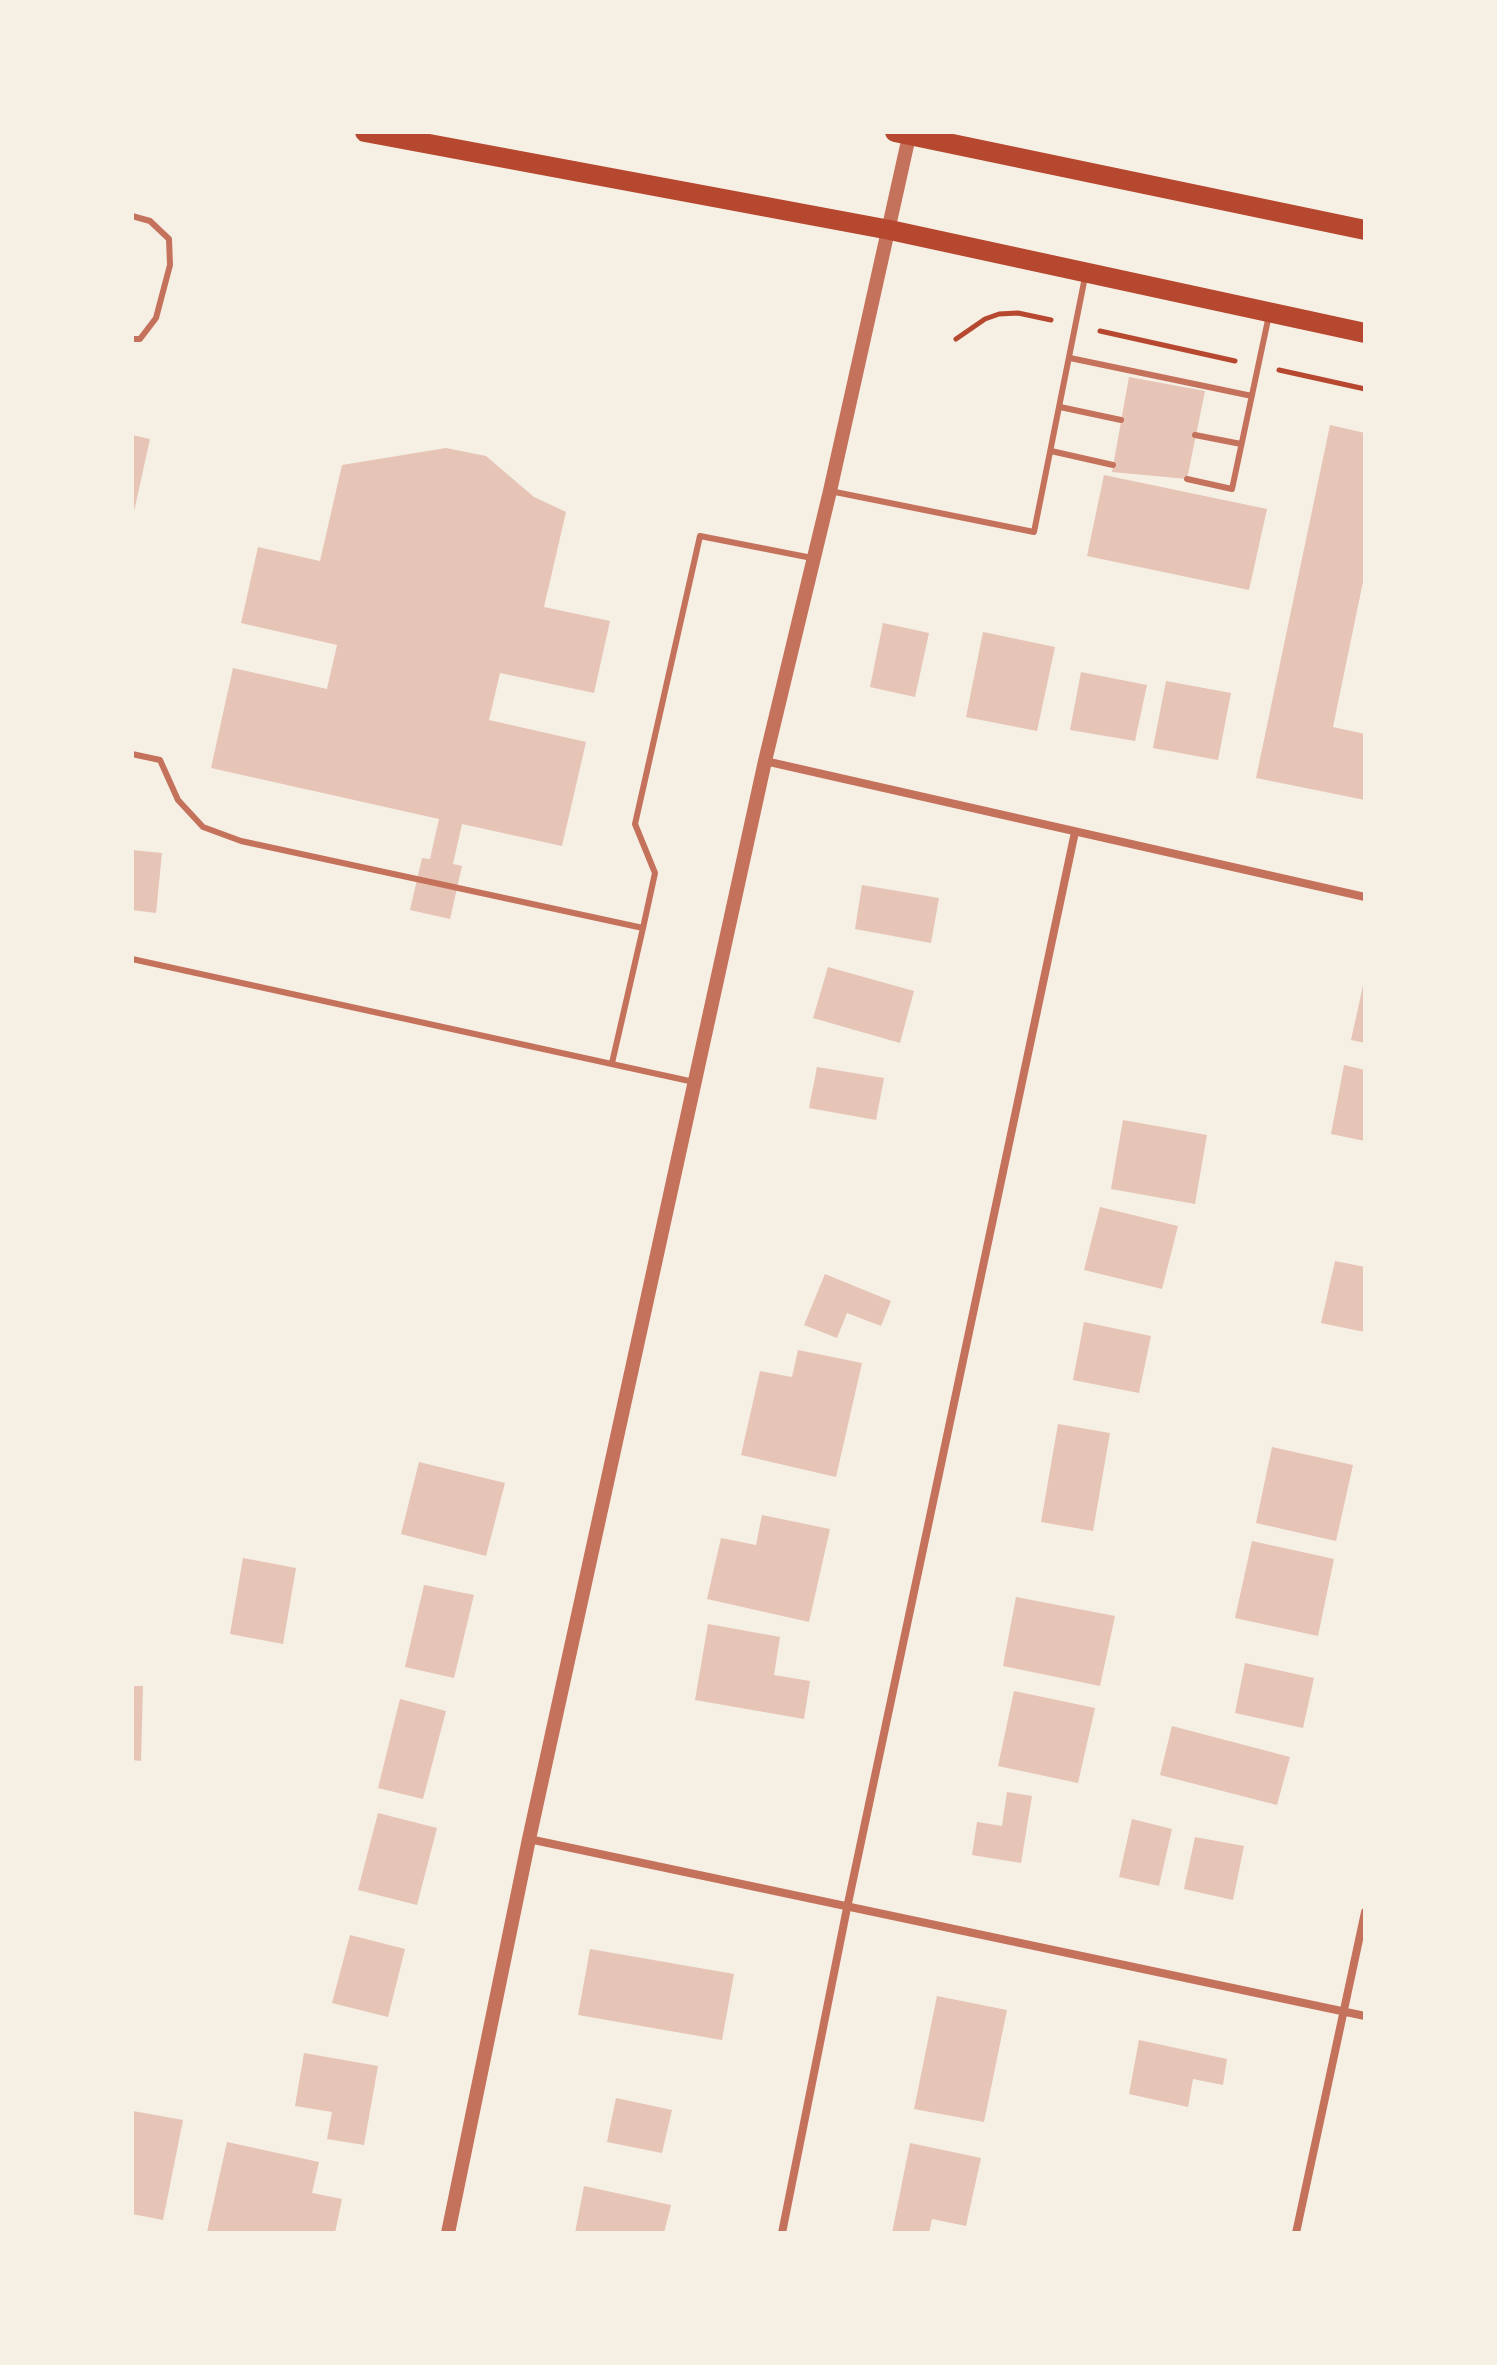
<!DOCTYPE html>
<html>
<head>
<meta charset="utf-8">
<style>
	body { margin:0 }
	#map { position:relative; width:1497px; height:2365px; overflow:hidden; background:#f6efe4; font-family:"Roboto Condensed",sans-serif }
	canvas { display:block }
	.frame { position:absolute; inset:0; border:134px solid #f6efe4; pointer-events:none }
</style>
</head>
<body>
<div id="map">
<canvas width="1497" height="2365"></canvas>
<div class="frame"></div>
</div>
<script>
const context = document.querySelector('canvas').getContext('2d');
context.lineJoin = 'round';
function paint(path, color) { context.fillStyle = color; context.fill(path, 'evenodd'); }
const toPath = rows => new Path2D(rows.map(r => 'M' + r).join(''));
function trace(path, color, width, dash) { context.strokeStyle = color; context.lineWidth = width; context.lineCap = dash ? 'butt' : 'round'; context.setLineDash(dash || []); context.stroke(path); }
const building = toPath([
	[1129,377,1205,391,1187,479,1112,472],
	[1330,425,1365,433,1365,572,1333,727,1365,734,1365,800,1256,778],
	[132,435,150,439,133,516,132,516],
	[446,448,486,456,534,497,566,512,544,607,610,621,594,693,500,673,489,720,586,742,562,846,462,824,453,864,462,866,450,919,410,910,422,858,430,859,439,819,211,768,233,668,327,689,337,645,241,623,258,547,320,561,342,465],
	[1104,475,1267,509,1249,590,1087,556],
	[883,623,929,633,915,697,870,687],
	[983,632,1055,647,1037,731,966,717],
	[1081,672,1147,685,1135,741,1070,730],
	[1166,681,1231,693,1218,760,1153,748],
	[132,850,162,853,156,913,132,910],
	[862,885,939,898,931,943,855,929],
	[828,967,914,991,900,1043,813,1018],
	[1364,981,1365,982,1365,1043,1351,1040],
	[1344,1065,1365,1070,1365,1141,1331,1134],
	[817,1067,884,1078,876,1120,809,1108],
	[1123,1120,1207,1135,1195,1204,1111,1189],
	[1100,1207,1178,1226,1162,1289,1084,1270],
	[1335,1261,1365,1267,1365,1332,1321,1323],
	[825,1274,891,1301,881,1326,847,1313,837,1338,804,1325],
	[1084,1322,1151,1336,1139,1393,1073,1380],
	[798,1350,862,1363,836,1477,741,1455,760,1371,792,1377],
	[1058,1424,1110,1433,1093,1531,1041,1522],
	[1272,1447,1353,1465,1336,1541,1256,1523],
	[419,1462,505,1483,486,1556,401,1534],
	[762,1515,830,1529,809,1622,707,1599,721,1538,756,1545],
	[1252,1541,1334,1559,1318,1636,1235,1618],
	[243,1558,296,1568,283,1644,230,1634],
	[424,1585,474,1595,454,1678,405,1667],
	[1016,1597,1115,1616,1100,1686,1003,1666],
	[708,1624,780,1637,774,1675,810,1681,804,1719,695,1700],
	[1245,1663,1314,1678,1303,1728,1235,1713],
	[132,1686,143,1686,141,1761,132,1760],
	[1014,1691,1095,1708,1078,1783,998,1766],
	[400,1699,446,1711,423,1799,378,1788],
	[1172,1726,1290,1757,1277,1805,1160,1775],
	[1007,1792,1032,1796,1021,1863,972,1855,977,1822,1002,1826],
	[378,1813,437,1828,417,1905,358,1890],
	[1132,1819,1172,1829,1159,1886,1119,1877],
	[1195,1837,1244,1846,1233,1900,1184,1889],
	[350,1935,405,1949,388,2017,332,2003],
	[590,1949,734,1974,722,2040,578,2015],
	[937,1996,1007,2010,984,2122,914,2109],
	[1139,2040,1227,2059,1223,2085,1193,2079,1188,2107,1129,2094],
	[304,2053,378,2066,364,2145,327,2139,332,2112,295,2106],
	[616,2098,672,2110,662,2153,607,2142],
	[133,2111,183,2120,163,2220,132,2214],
	[227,2142,319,2162,312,2193,342,2199,335,2233,207,2232],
	[910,2143,981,2158,966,2226,932,2219,929,2233,892,2233],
	[584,2186,671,2205,664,2233,575,2233]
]);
const path = toPath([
	[1100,331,1235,361],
	[956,339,985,319,999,314,1018,313,1051,320],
	[1279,370,1365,389]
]);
const service = toPath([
	[132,216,150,221,169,239,170,265,156,318,140,339,132,339],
	[1070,358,1252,396],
	[1060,407,1121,420],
	[1195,435,1241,444],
	[1051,451,1113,465],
	[1187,479,1232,489,1269,315],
	[830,491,1034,532,1085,277],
	[132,754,160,760,178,800,203,827,241,841,643,928,655,873,635,824,700,536,812,558],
	[132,959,694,1082],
	[612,1063,643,928]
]);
const minor = toPath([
	[765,761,1365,897],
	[529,1839,1365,2016],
	[782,2233,847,1908,1075,832],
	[1296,2233,1365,1912]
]);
const tertiary = toPath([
	[448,2233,529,1839,765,761,830,491,910,132]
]);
const primary = toPath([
	[365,132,890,230,1365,333],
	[895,132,1365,230]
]);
paint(building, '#e6c5b7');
trace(path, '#b5482f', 5);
trace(service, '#c5725c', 6);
trace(minor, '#c5725c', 8);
trace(tertiary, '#c5725c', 14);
trace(primary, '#b5482f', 20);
</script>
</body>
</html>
